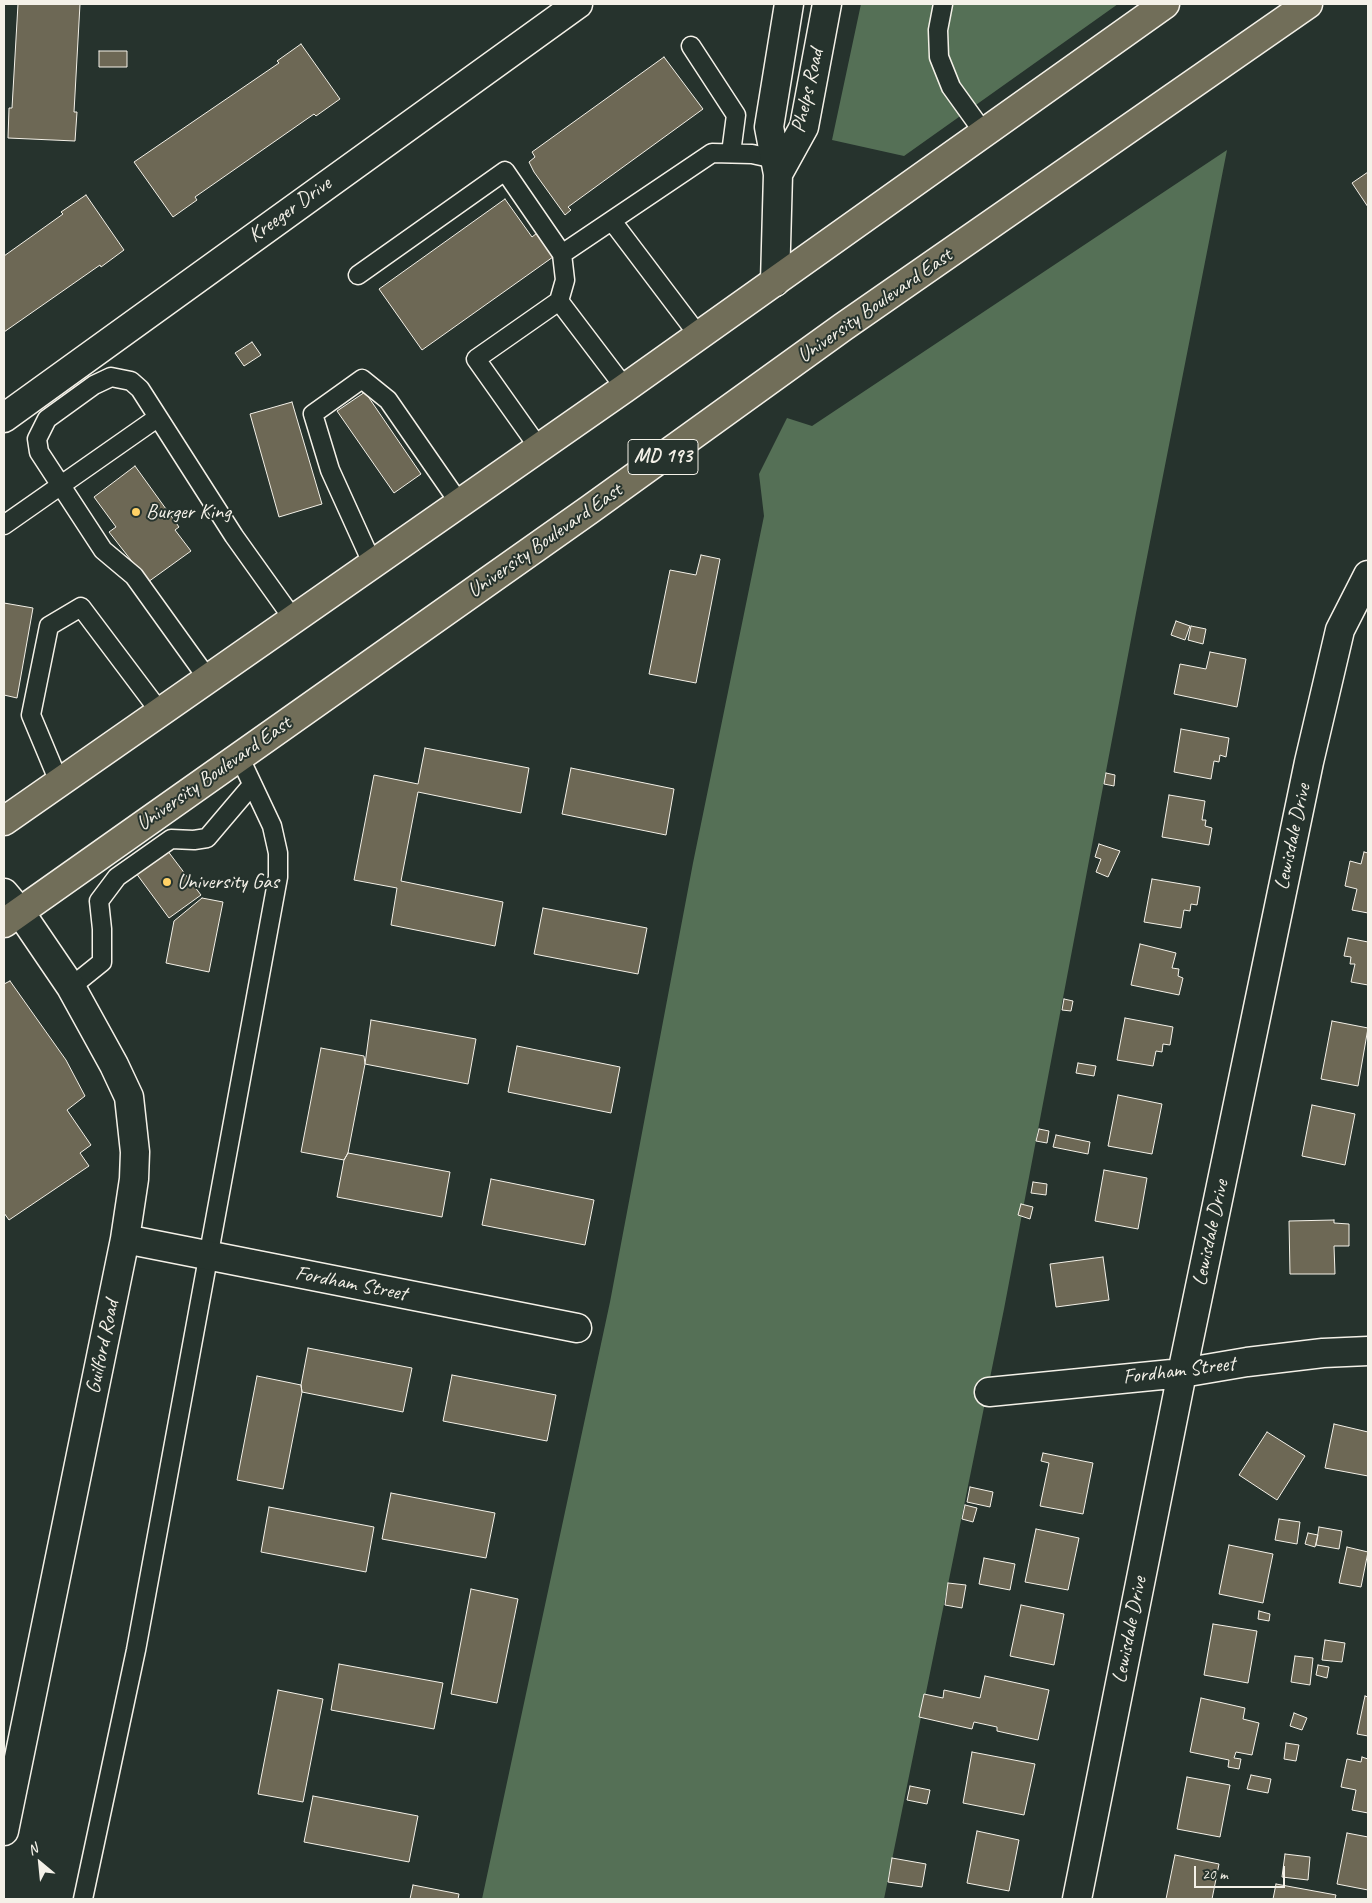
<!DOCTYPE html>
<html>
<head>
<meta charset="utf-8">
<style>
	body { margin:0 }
	#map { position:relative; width:1372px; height:1903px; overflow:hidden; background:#26332d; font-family:Caveat,sans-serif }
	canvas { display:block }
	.frame { position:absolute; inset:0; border:5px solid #f4f1e8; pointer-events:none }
	.north { position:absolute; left:15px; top:1838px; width:50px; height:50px; -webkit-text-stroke:4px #26332d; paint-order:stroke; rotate:332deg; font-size:14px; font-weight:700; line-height:20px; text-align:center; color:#f4f1e8 }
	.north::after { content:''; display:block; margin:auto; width:18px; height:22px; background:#f4f1e8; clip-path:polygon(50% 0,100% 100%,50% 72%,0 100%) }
	.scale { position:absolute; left:1194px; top:1866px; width:91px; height:22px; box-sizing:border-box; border:2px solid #f4f1e8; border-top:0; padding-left:6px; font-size:15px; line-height:18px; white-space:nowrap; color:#f4f1e8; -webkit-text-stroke:4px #26332d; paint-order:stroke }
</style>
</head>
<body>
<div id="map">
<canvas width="1372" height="1903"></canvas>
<div class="frame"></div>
<div class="north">N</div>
<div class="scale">20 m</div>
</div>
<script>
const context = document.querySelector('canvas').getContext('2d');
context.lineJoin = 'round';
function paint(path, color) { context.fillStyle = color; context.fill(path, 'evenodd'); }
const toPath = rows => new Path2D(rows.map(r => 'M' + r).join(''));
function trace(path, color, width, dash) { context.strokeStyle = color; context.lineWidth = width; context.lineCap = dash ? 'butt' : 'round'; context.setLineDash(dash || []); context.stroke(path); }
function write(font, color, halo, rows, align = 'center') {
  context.font = font + ' Caveat,sans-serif'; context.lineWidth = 4; context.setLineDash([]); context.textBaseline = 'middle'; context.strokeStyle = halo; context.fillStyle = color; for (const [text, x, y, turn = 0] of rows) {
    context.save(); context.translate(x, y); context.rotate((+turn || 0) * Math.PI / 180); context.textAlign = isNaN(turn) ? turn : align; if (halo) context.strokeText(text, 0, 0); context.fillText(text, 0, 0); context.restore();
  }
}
const green = toPath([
	[861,4,1118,4,904,156,832,140],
	[1227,150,1136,613,1004,1309,884,1899,482,1899,610,1302,693,863,764,516,759,474,787,418,812,426]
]);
const building = toPath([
	[18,4,80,4,74,112,77,112,75,141,8,138,9,108,12,108,18,4],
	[301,44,340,99,316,116,314,114,195,197,197,200,173,217,134,162,279,63,277,61,301,44],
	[99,51,127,51,127,67,99,67,99,51],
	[664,57,703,109,568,207,571,210,565,215,534,172,529,162,535,157,532,152,664,57],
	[1368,172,1368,207,1352,183,1368,172],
	[86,195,124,250,101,267,100,265,4,332,4,256,63,214,61,212,86,195],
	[505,199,532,237,537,233,553,257,422,350,379,289,505,199],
	[252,342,261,355,244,366,235,353,252,342],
	[365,392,421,474,394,493,337,411,365,392],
	[292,402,322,504,279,517,250,414,292,402],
	[135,466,179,527,175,530,191,551,148,582,109,532,116,527,94,497,135,466],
	[701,555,720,559,696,683,649,674,670,570,696,575,701,555],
	[4,603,33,608,17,698,4,695,4,603],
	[1176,621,1190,626,1185,640,1171,635,1176,621],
	[1191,626,1206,629,1203,644,1188,640,1191,626],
	[1210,652,1246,659,1237,707,1174,694,1180,664,1206,669,1210,652],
	[1181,729,1229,738,1226,757,1220,755,1219,762,1214,761,1211,779,1174,772,1181,729],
	[425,748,529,768,521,813,418,792,401,881,503,902,495,946,391,925,397,888,354,880,374,775,418,784,425,748],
	[571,768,674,789,666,835,562,814,571,768],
	[1106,773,1115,775,1114,786,1104,784,1106,773],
	[1169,795,1205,801,1202,820,1206,820,1205,826,1212,828,1209,845,1162,837,1169,795],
	[1099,844,1120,851,1108,877,1096,872,1101,859,1095,857,1099,844],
	[164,846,201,895,169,918,133,869,164,846],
	[1364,852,1368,853,1368,913,1352,910,1357,889,1345,886,1350,861,1361,864,1364,852],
	[1152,879,1200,887,1197,905,1191,904,1190,911,1184,910,1181,928,1144,922,1152,879],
	[202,898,223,902,209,972,166,963,174,921,202,898],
	[543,908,647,928,638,974,534,954,543,908],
	[1348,938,1368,942,1368,985,1351,982,1355,964,1350,964,1351,957,1344,956,1348,938],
	[1140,944,1176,953,1172,968,1179,969,1178,976,1183,978,1179,995,1131,985,1140,944],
	[10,981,66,1060,85,1096,67,1110,91,1145,80,1153,89,1166,9,1220,4,1213,4,984,10,981],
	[1064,999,1073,1001,1071,1011,1062,1010,1064,999],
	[1125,1018,1173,1027,1170,1045,1163,1044,1162,1052,1156,1051,1153,1066,1117,1060,1125,1018],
	[371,1020,476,1039,468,1084,365,1064,371,1020],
	[1332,1021,1368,1028,1358,1086,1321,1079,1332,1021],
	[517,1046,620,1067,611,1113,508,1092,517,1046],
	[321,1048,364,1056,365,1064,348,1153,344,1160,301,1152,321,1048],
	[1078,1063,1096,1066,1094,1076,1076,1073,1078,1063],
	[1118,1095,1162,1104,1152,1154,1108,1146,1118,1095],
	[1312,1105,1355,1114,1345,1165,1302,1156,1312,1105],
	[1039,1129,1049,1131,1047,1143,1036,1141,1039,1129],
	[1056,1135,1090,1142,1088,1154,1053,1147,1056,1135],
	[348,1153,450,1172,442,1217,337,1197,344,1160,348,1153],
	[1104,1170,1147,1178,1138,1229,1095,1221,1104,1170],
	[491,1179,594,1200,585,1245,482,1225,491,1179],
	[1033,1182,1047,1184,1046,1195,1031,1193,1033,1182],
	[1021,1204,1033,1207,1030,1219,1018,1215,1021,1204],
	[1334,1220,1334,1223,1349,1224,1349,1246,1334,1246,1335,1274,1290,1274,1289,1221,1334,1220],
	[1103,1257,1109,1300,1056,1307,1050,1264,1103,1257],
	[308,1348,412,1368,403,1412,302,1392,301,1385,308,1348],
	[452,1375,556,1395,547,1441,443,1421,452,1375],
	[257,1376,301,1385,302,1392,283,1489,237,1480,257,1376],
	[1334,1424,1368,1432,1368,1476,1325,1468,1334,1424],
	[1267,1432,1305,1456,1277,1500,1239,1475,1267,1432],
	[1043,1453,1093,1463,1083,1514,1040,1506,1049,1463,1041,1461,1043,1453],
	[970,1487,993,1492,990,1507,967,1502,970,1487],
	[391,1493,495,1513,486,1558,382,1539,391,1493],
	[965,1505,977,1508,973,1522,962,1519,965,1505],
	[269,1507,374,1527,366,1572,261,1552,269,1507],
	[1279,1519,1300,1522,1297,1544,1275,1540,1279,1519],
	[1319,1527,1342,1531,1339,1549,1316,1545,1319,1527],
	[1036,1529,1079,1538,1068,1590,1025,1582,1036,1529],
	[1308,1533,1318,1535,1315,1547,1305,1544,1308,1533],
	[1229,1545,1273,1554,1263,1603,1219,1594,1229,1545],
	[1347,1547,1368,1552,1361,1587,1339,1583,1347,1547],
	[984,1558,1015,1564,1010,1590,979,1584,984,1558],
	[948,1583,966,1585,962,1608,945,1605,948,1583],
	[471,1589,518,1599,497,1703,451,1694,471,1589],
	[1021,1605,1064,1614,1054,1665,1010,1656,1021,1605],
	[1259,1611,1270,1614,1269,1621,1258,1619,1259,1611],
	[1213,1624,1257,1631,1248,1683,1204,1675,1213,1624],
	[1325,1640,1345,1643,1342,1662,1322,1660,1325,1640],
	[1295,1656,1313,1658,1310,1685,1291,1682,1295,1656],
	[339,1664,443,1683,434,1729,331,1710,339,1664],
	[1318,1665,1329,1667,1327,1678,1316,1675,1318,1665],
	[985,1676,1049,1690,1038,1740,997,1731,997,1727,974,1722,972,1729,919,1717,924,1694,943,1698,944,1690,980,1698,985,1676],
	[278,1690,323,1699,303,1802,258,1794,278,1690],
	[1365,1696,1368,1697,1368,1736,1357,1734,1365,1696],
	[1201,1698,1245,1708,1243,1719,1259,1723,1252,1755,1236,1752,1234,1758,1241,1759,1239,1769,1228,1767,1229,1760,1190,1752,1201,1698],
	[1294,1713,1307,1718,1302,1730,1290,1726,1294,1713],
	[1286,1743,1299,1745,1296,1761,1284,1759,1286,1743],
	[972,1752,1035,1764,1024,1815,963,1803,972,1752],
	[1362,1757,1368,1759,1368,1813,1352,1810,1356,1790,1341,1787,1347,1759,1361,1762,1362,1757],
	[1251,1775,1271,1779,1268,1793,1247,1789,1251,1775],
	[1187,1777,1230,1785,1220,1837,1177,1829,1187,1777],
	[910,1786,930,1790,927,1804,907,1800,910,1786],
	[313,1796,418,1816,409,1862,304,1842,313,1796],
	[977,1831,1019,1840,1009,1891,967,1883,977,1831],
	[1347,1833,1368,1837,1368,1890,1337,1884,1347,1833],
	[1285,1854,1310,1857,1308,1880,1282,1877,1285,1854],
	[1175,1855,1219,1864,1212,1899,1166,1899,1175,1855],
	[892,1858,926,1864,922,1887,888,1882,892,1858],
	[1276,1884,1336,1895,1335,1899,1273,1899,1276,1884],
	[413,1885,459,1894,458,1899,410,1899,413,1885]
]);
const service = toPath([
	[943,4,938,30,939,57,951,87,984,133],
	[691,46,736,115,731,153],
	[612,221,699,336],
	[562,254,712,153,752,154,775,159],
	[358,275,505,171,562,254,565,280,559,301],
	[539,448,476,359,559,301,625,388],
	[4,525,157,418],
	[373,565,330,470,313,414,362,379,388,400,460,504],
	[208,679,134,576,103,550,39,452,37,439,47,419,94,385,111,377,131,381,140,389,234,536,294,620],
	[59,782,31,715,49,626,81,607,160,712],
	[71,987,102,962,102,929,99,901,117,877,171,839,194,840,207,838,252,785],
	[83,1899,136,1650,278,877,278,853,272,826,239,756]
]);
const minor = toPath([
	[778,174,804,127,827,4],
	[775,282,778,174,769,127,789,4],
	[4,418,578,4],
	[4,893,20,912,71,987,114,1065,129,1097,135,1152,134,1179,125,1239,4,1831],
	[125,1239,577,1328],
	[989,1392,1182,1373,1247,1362,1323,1353,1368,1351],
	[1077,1899,1182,1373,1309,762,1340,630,1368,575]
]);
const primary = toPath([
	[4,821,625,388,1165,4],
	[4,923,589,510,843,327,1308,4]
]);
const markers = [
	[136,512,5,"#ffd166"],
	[167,882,5,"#ffd166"]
];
const shields = [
	[663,457,70]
];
const shieldNames = [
	["MD 193",663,457]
];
const streetNames = [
	["Phelps Road",808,91,-77],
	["Kreeger Drive",290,210,-36],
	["University Boulevard East",875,306,-35],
	["University Boulevard East",545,541,-35],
	["University Boulevard East",214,774,-35],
	["Lewisdale Drive",1293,837,-78],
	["Lewisdale Drive",1211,1233,-78],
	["Fordham Street",351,1284,11],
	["Guilford Road",103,1347,-78],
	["Fordham Street",1179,1371,-7],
	["Lewisdale Drive",1130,1630,-79]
];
const poiNames = [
	["Burger King",146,512],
	["University Gas",177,882]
];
paint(green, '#557056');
paint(building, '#6d6855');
trace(building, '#f4f1e8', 1);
trace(service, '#f4f1e8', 21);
trace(minor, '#f4f1e8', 31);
trace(primary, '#f4f1e8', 31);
trace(service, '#26332d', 18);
trace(minor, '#26332d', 28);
trace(primary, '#716e59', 28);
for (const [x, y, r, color] of markers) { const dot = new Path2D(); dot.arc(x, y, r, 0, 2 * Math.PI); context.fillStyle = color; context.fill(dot); trace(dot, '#26332d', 2); }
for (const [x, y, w] of shields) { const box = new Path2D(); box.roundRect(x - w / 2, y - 17.5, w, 35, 4); context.fillStyle = '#26332d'; context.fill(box); trace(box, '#f4f1e8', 1); }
write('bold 20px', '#f4f1e8', null, shieldNames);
write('21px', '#f4f1e8', '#26332d', streetNames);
write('21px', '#f4f1e8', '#26332d', poiNames, 'left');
</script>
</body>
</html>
